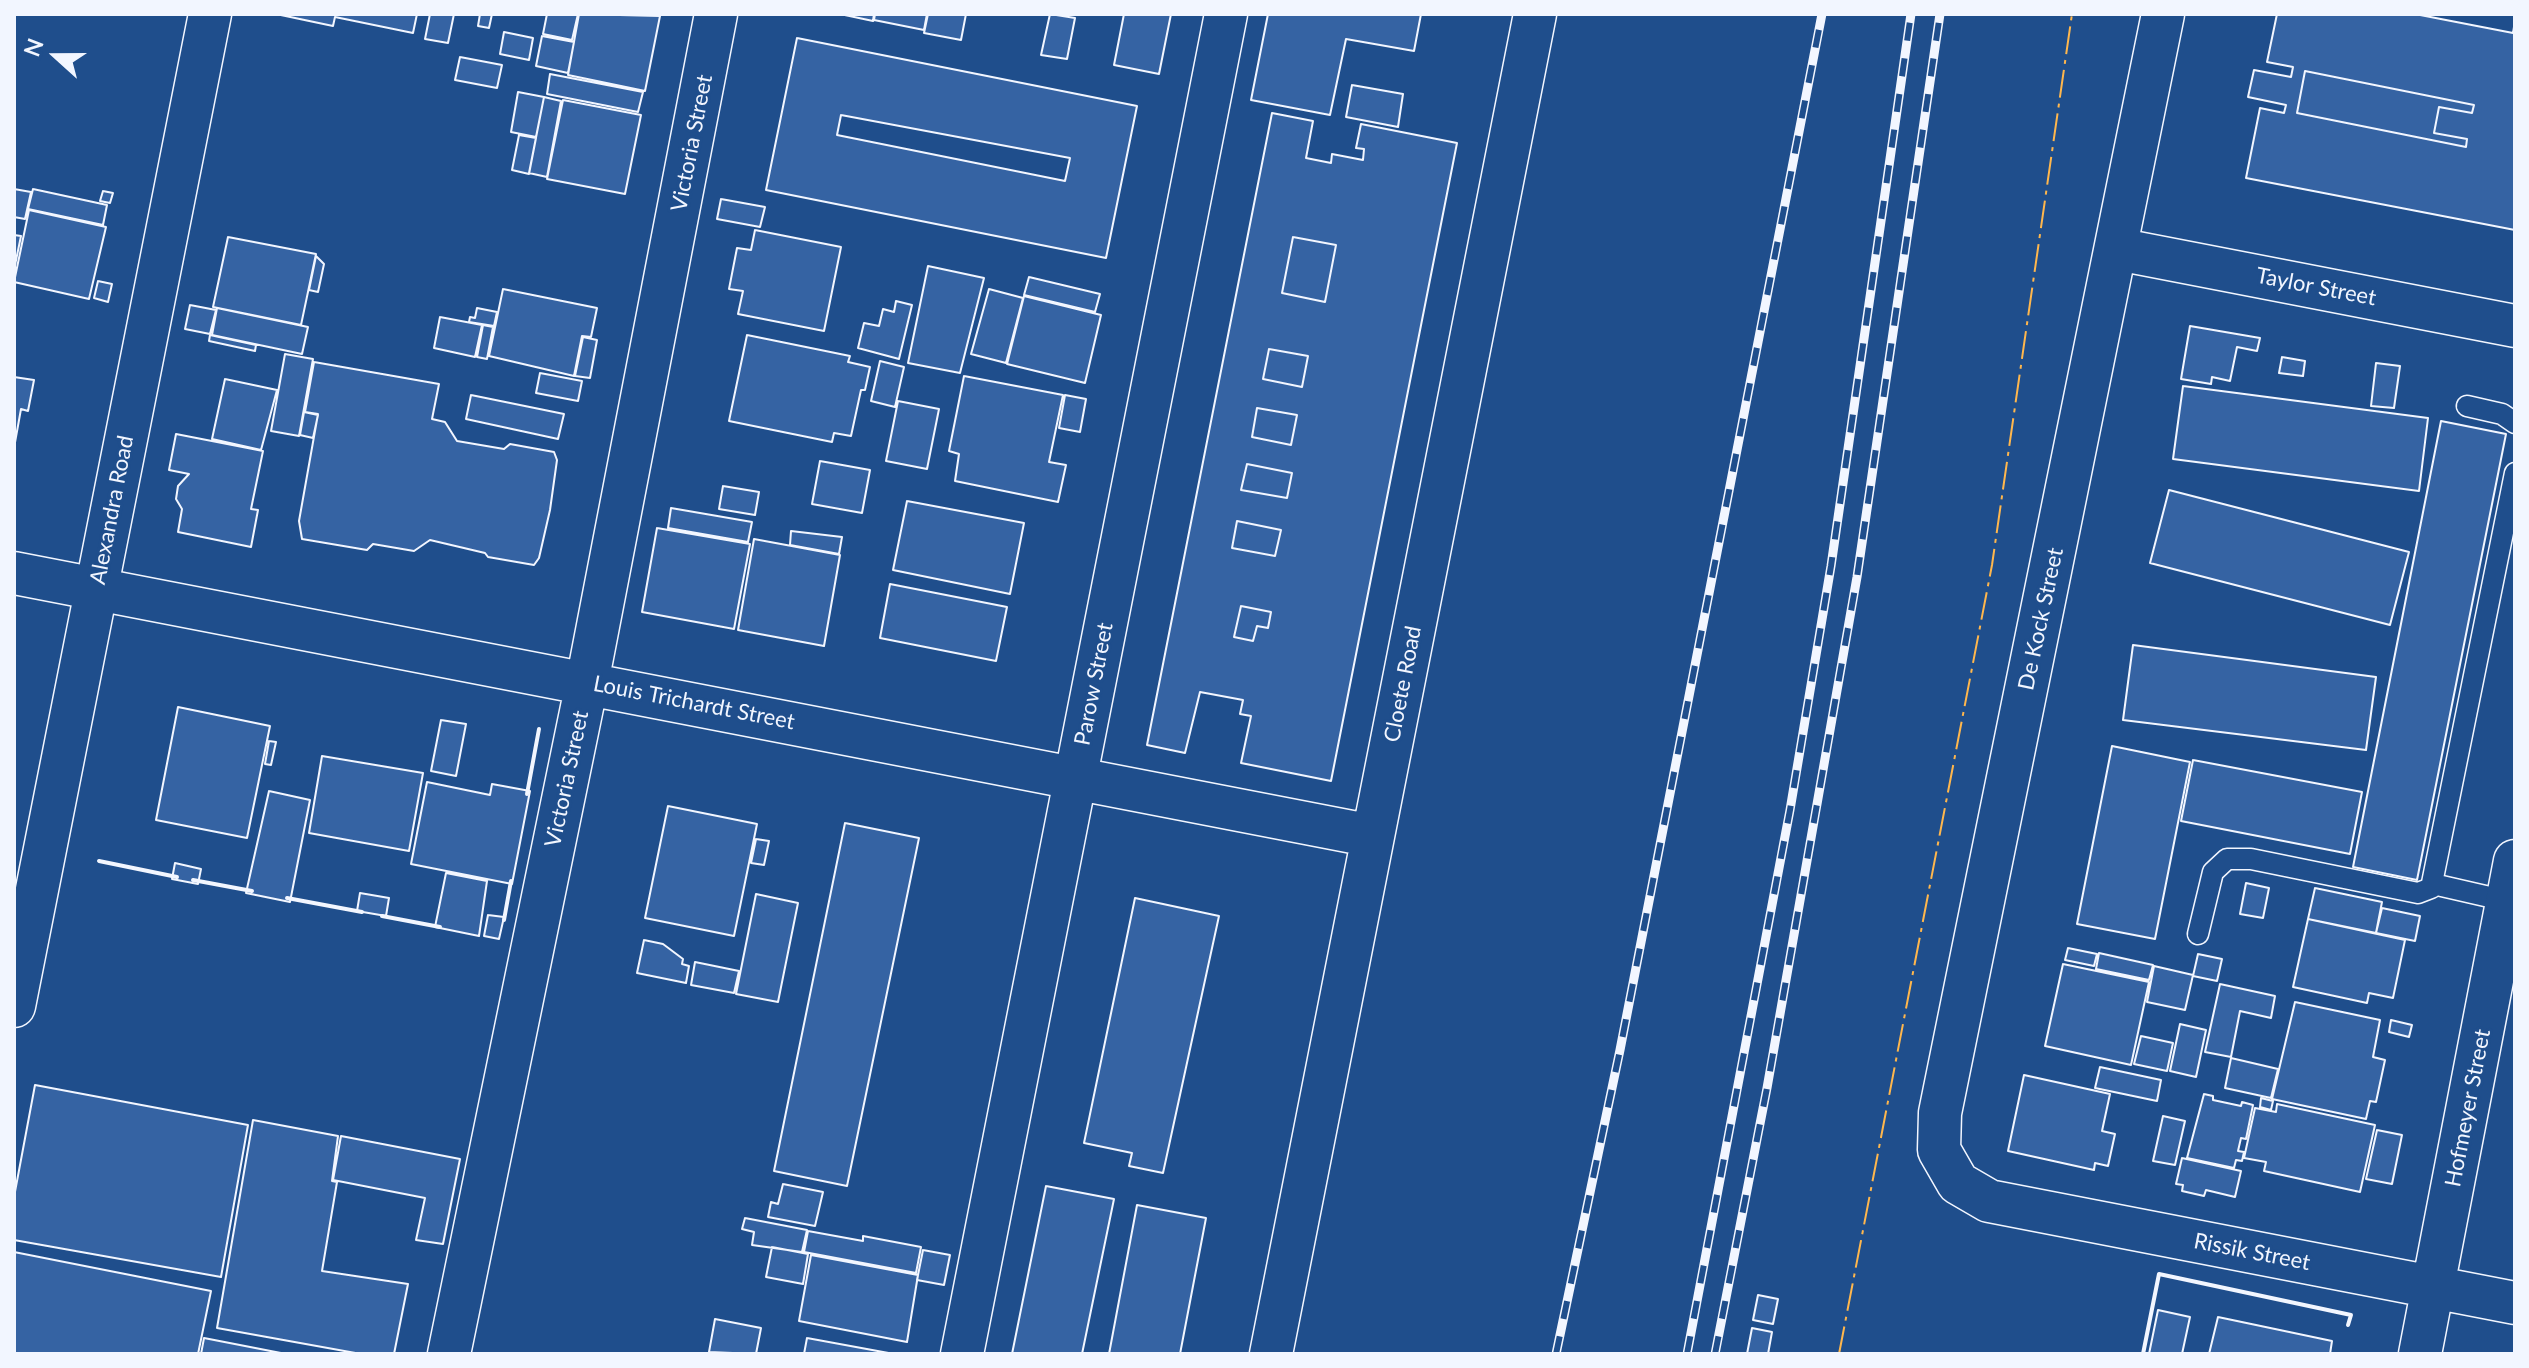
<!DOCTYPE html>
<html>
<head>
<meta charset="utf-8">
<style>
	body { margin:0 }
	#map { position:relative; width:2529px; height:1368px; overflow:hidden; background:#1f4e8c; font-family:Lato,sans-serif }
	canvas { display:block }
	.frame { position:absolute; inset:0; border:16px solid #f2f6ff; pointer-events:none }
	.north { position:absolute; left:16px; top:16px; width:80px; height:80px; -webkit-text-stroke:6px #1f4e8c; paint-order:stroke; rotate:291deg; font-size:22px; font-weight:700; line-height:32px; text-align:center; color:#f2f6ff }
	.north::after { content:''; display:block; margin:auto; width:28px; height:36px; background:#f2f6ff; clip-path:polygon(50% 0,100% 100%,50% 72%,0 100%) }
</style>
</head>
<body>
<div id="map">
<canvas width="2529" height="1368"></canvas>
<div class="frame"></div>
<div class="north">N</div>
</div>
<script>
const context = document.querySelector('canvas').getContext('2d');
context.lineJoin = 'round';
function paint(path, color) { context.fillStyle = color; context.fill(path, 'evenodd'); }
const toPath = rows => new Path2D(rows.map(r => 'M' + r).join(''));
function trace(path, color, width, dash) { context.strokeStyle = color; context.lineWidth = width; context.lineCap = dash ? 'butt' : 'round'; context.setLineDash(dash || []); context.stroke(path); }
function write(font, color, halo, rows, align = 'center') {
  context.font = font + ' Lato,sans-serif'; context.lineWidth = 6; context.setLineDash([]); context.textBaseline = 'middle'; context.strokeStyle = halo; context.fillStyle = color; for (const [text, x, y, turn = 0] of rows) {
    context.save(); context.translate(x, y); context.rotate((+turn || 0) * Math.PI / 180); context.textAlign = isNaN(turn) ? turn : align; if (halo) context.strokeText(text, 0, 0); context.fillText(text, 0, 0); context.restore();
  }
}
const building = toPath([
	[276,14,417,14,413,33,335,17,333,26,276,14],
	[430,14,454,14,448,43,425,39,430,14],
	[480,14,492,14,489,28,478,26,480,14],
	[547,14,578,14,572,40,543,34,547,14],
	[579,14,660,16,645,91,568,75,579,14],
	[840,14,874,14,873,21,840,14],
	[875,14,927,14,924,30,874,20,875,14],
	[928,14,966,14,961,40,924,33,928,14],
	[1050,14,1075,18,1067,59,1041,55,1050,14],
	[1124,14,1171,14,1159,74,1114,65,1124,14],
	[1268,14,1421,14,1414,51,1346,39,1330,115,1251,100,1268,14],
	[2277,14,2415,14,2513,33,2515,21,2515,230,2246,178,2260,108,2284,113,2286,105,2248,97,2254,70,2291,77,2293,67,2267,62,2277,14],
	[2305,71,2474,105,2472,113,2439,107,2434,133,2467,139,2466,147,2297,113,2305,71],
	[504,32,533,38,529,60,500,54,504,32],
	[542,36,574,42,568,73,536,66,542,36],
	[797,38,1137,106,1106,258,766,190,797,38],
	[841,115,1070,158,1065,181,837,135,841,115],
	[460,57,502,65,497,88,455,80,460,57],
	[2305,71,2474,105,2472,113,2439,107,2434,133,2467,139,2466,147,2297,113,2305,71],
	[550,74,643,92,638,112,547,94,550,74],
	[1352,85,1403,94,1398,127,1346,117,1352,85],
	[518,92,544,97,536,137,511,132,518,92],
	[544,97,561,101,547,177,529,173,544,97],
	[563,100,641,115,625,194,547,179,563,100],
	[1272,113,1313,121,1306,158,1331,163,1332,154,1363,160,1364,149,1356,148,1361,124,1457,143,1331,781,1241,763,1251,716,1240,714,1243,700,1200,692,1185,753,1147,745,1272,113],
	[1293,237,1336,245,1325,302,1282,293,1293,237],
	[1269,349,1308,356,1302,387,1263,379,1269,349],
	[1257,408,1297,415,1291,445,1252,437,1257,408],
	[1247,464,1292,473,1287,498,1241,490,1247,464],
	[1237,521,1281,530,1275,556,1232,548,1237,521],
	[1241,606,1271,612,1268,628,1257,626,1253,641,1234,637,1241,606],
	[519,135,536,138,529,174,512,170,519,135],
	[14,189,31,192,25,219,14,217,14,189],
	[33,189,107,205,103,225,28,209,33,189],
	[103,191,113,193,110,203,100,201,103,191],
	[721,199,765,207,760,227,717,219,721,199],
	[29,210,106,227,89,299,14,282,29,210],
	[755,230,841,247,824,331,738,314,743,291,729,289,737,248,751,250,755,230],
	[14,235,21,236,14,270,14,235],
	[228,237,316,254,301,325,213,307,228,237],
	[1293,237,1336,245,1325,302,1282,293,1293,237],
	[316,256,324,264,318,292,309,290,316,256],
	[928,266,984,278,960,373,908,363,928,266],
	[1029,277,1100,294,1095,312,1024,295,1029,277],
	[98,281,112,284,108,302,94,298,98,281],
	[503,289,597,308,591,337,582,336,574,376,489,356,503,289],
	[989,289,1023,298,1006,363,971,354,989,289],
	[1024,296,1101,315,1085,383,1007,364,1024,296],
	[896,301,912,305,899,359,858,348,864,323,879,326,883,309,894,312,896,301],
	[190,305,216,310,210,334,185,329,190,305],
	[217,308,308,327,302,354,212,335,217,308],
	[477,308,497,312,494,326,469,322,470,317,475,318,477,308],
	[440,317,482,325,475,357,434,348,440,317],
	[483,325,493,327,487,359,477,357,483,325],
	[2190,326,2260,338,2257,351,2237,347,2230,381,2212,377,2211,384,2181,379,2190,326],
	[210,335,256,345,255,351,209,341,210,335],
	[747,335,850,356,848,362,870,367,865,390,861,390,851,436,834,433,832,442,729,421,747,335],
	[583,337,597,340,590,378,575,376,583,337],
	[1269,349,1308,356,1302,387,1263,379,1269,349],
	[285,354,313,359,299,436,271,431,285,354],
	[2282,357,2305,361,2303,376,2279,373,2282,357],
	[880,361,904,367,895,407,871,401,880,361],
	[314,362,439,384,432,419,445,422,457,441,504,449,510,444,554,452,557,460,550,510,539,558,534,565,488,557,485,553,430,540,414,551,373,544,367,550,302,539,299,521,318,414,305,412,314,362],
	[2376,363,2400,366,2394,408,2371,406,2376,363],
	[540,373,582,381,578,401,536,393,540,373],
	[964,376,1063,395,1049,462,1066,465,1058,502,955,481,959,454,949,451,964,376],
	[14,377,34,380,28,411,21,409,14,448,14,377],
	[225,379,277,390,261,450,212,439,225,379],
	[2183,386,2428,418,2419,491,2173,459,2183,386],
	[471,395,564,414,558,439,466,419,471,395],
	[1065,395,1086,399,1080,432,1059,428,1065,395],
	[898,401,939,409,927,469,886,461,898,401],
	[1257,408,1297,415,1291,445,1252,437,1257,408],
	[304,412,318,415,313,438,300,435,304,412],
	[2441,421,2506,434,2417,880,2353,867,2441,421],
	[176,434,263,451,251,509,258,510,251,547,178,532,182,509,176,499,178,486,189,474,169,470,176,434],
	[820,461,870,470,862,513,812,504,820,461],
	[1247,464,1292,473,1287,498,1241,490,1247,464],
	[723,486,759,492,755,515,719,509,723,486],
	[2169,490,2409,552,2390,625,2150,563,2169,490],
	[907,501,1024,523,1010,594,893,570,907,501],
	[671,508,752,522,748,542,668,528,671,508],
	[1237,521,1281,530,1275,556,1232,548,1237,521],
	[657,528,750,544,734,629,642,612,657,528],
	[791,531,842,537,839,554,790,545,791,531],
	[754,539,840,555,824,646,738,630,754,539],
	[890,584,1007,607,996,661,880,638,890,584],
	[1241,606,1271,612,1268,628,1257,626,1253,641,1234,637,1241,606],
	[2133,645,2376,677,2366,750,2123,720,2133,645],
	[178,707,270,726,247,838,156,820,178,707],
	[441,720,466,724,456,776,431,771,441,720],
	[269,741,276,742,271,765,265,764,269,741],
	[2112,746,2190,762,2155,939,2077,924,2112,746],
	[322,756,423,773,409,851,309,833,322,756],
	[2193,760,2362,792,2350,854,2181,821,2193,760],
	[427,782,490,795,492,784,530,791,512,884,411,864,427,782],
	[269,791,310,800,290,902,246,893,269,791],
	[668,806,757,824,734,936,645,918,668,806],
	[845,823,919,838,847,1186,774,1171,845,823],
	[756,839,769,841,764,865,751,863,756,839],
	[175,863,201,869,198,884,172,879,175,863],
	[446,873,487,881,479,936,435,927,446,873],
	[2246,883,2269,888,2263,918,2240,914,2246,883],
	[2315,888,2382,902,2376,933,2308,919,2315,888],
	[360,893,389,898,386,916,357,911,360,893],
	[756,894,798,903,778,1002,736,994,756,894],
	[1135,898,1219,916,1163,1173,1129,1166,1132,1153,1084,1143,1135,898],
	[2382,908,2420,916,2415,941,2376,933,2382,908],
	[488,915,504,917,499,939,484,936,488,915],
	[2308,919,2405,940,2393,998,2369,993,2367,1003,2293,987,2308,919],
	[644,940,663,944,683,959,682,964,689,966,686,983,637,973,644,940],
	[2068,948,2097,954,2094,966,2065,960,2068,948],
	[2099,953,2153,965,2149,980,2096,969,2099,953],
	[2198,954,2222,959,2217,981,2193,976,2198,954],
	[695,962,739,971,734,993,691,985,695,962],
	[2063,964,2149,982,2131,1065,2045,1046,2063,964],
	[2154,966,2193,975,2185,1010,2147,1002,2154,966],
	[2220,984,2275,996,2271,1018,2240,1011,2231,1057,2205,1052,2220,984],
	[2295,1002,2380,1020,2373,1057,2385,1060,2376,1102,2370,1101,2366,1119,2272,1099,2295,1002],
	[2391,1020,2412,1025,2409,1037,2389,1032,2391,1020],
	[2180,1024,2206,1030,2196,1077,2170,1071,2180,1024],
	[2141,1036,2173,1043,2167,1071,2134,1064,2141,1036],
	[2231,1058,2278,1069,2271,1098,2225,1088,2231,1058],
	[2100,1067,2161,1080,2157,1101,2095,1088,2100,1067],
	[2024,1075,2110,1094,2102,1131,2115,1134,2108,1166,2095,1163,2094,1170,2008,1151,2024,1075],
	[35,1085,248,1125,221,1277,14,1240,14,1197,35,1085],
	[2204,1094,2213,1096,2213,1100,2241,1106,2242,1102,2253,1105,2246,1139,2241,1138,2238,1151,2244,1152,2242,1161,2236,1160,2234,1168,2187,1158,2204,1094],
	[2261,1098,2273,1101,2271,1110,2260,1107,2261,1098],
	[2277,1104,2375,1125,2360,1192,2264,1171,2266,1162,2244,1158,2255,1108,2276,1112,2277,1104],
	[2163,1116,2185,1121,2175,1165,2153,1161,2163,1116],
	[253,1120,338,1136,332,1181,337,1182,322,1271,408,1284,394,1354,361,1354,217,1328,253,1120],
	[2377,1130,2402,1135,2392,1184,2366,1179,2377,1130],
	[341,1136,460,1159,443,1244,416,1240,425,1198,333,1180,341,1136],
	[2182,1158,2241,1171,2235,1197,2206,1190,2204,1196,2182,1191,2183,1185,2176,1184,2182,1158],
	[783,1184,823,1192,815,1226,768,1217,771,1202,778,1204,783,1184],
	[1046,1186,1114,1199,1082,1354,1012,1354,1046,1186],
	[1137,1205,1206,1218,1180,1354,1109,1354,1137,1205],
	[745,1218,807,1230,802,1252,752,1245,754,1232,742,1229,745,1218],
	[808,1231,863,1241,863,1236,921,1247,916,1273,804,1252,808,1231],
	[772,1247,808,1254,803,1284,766,1277,772,1247],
	[923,1250,950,1255,944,1285,917,1280,923,1250],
	[14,1252,211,1291,198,1354,14,1354,14,1252],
	[811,1255,918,1275,907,1342,799,1321,811,1255],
	[1758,1295,1778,1299,1773,1324,1753,1320,1758,1295],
	[2158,1310,2190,1317,2182,1354,2149,1354,2158,1310],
	[2218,1317,2332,1341,2330,1354,2209,1354,2218,1317],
	[715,1319,761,1328,756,1354,709,1352,715,1319],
	[1752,1328,1772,1332,1768,1354,1747,1354,1752,1328],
	[204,1338,286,1354,201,1354,204,1338],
	[807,1338,894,1354,804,1354,807,1338]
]);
const lane = toPath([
	[2467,406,2502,414,2515,423],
	[2433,884,2507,901],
	[2198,934,2213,872,2227,859,2251,859,2418,893,2431,888,2515,473]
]);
const street = toPath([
	[2163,14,1940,1113,1939,1150,1958,1183,1989,1201,2515,1303],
	[2117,249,2515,326],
	[14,573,1373,836],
	[14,1006,210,14],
	[449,1354,587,683,716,14],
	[962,1354,1226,14],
	[1271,1354,1535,14],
	[2420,1354,2515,861]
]);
const rail = toPath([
	[1556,1354,1620,1050,1822,14],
	[1687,1354,1790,810,1831,566,1911,14],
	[1715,1354,1767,1088,1857,577,1940,14]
]);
const wall = toPath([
	[527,794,539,729],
	[99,861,177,877],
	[193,880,252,891],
	[287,898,362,912],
	[382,916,440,927],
	[504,920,511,881],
	[2143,1354,2159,1274,2351,1315,2348,1325]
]);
const power = toPath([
	[1839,1354,1992,565,2072,14]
]);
const streetNames = [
	["Victoria Street",692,143,-79],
	["Taylor Street",2316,287,11],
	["Alexandra Road",112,510,-79],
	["De Kock Street",2041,619,-78],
	["Parow Street",1094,684,-79],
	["Cloete Road",1403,684,-79],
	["Louis Trichardt Street",694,703,11],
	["Victoria Street",567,779,-78],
	["Hofmeyer Street",2468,1108,-79],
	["Rissik Street",2252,1252,11]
];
paint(building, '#3563a3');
trace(building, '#f2f6ff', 2);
trace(lane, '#f2f6ff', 23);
trace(street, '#f2f6ff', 45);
trace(lane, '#1f4e8c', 20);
trace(street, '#1f4e8c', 42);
trace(rail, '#f2f6ff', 9);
trace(rail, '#1f4e8c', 6, [18]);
trace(wall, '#f2f6ff', 4);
trace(power, '#ffb74d', 2, [28, 6, 4, 6]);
write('22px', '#f2f6ff', '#1f4e8c', streetNames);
</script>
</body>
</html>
